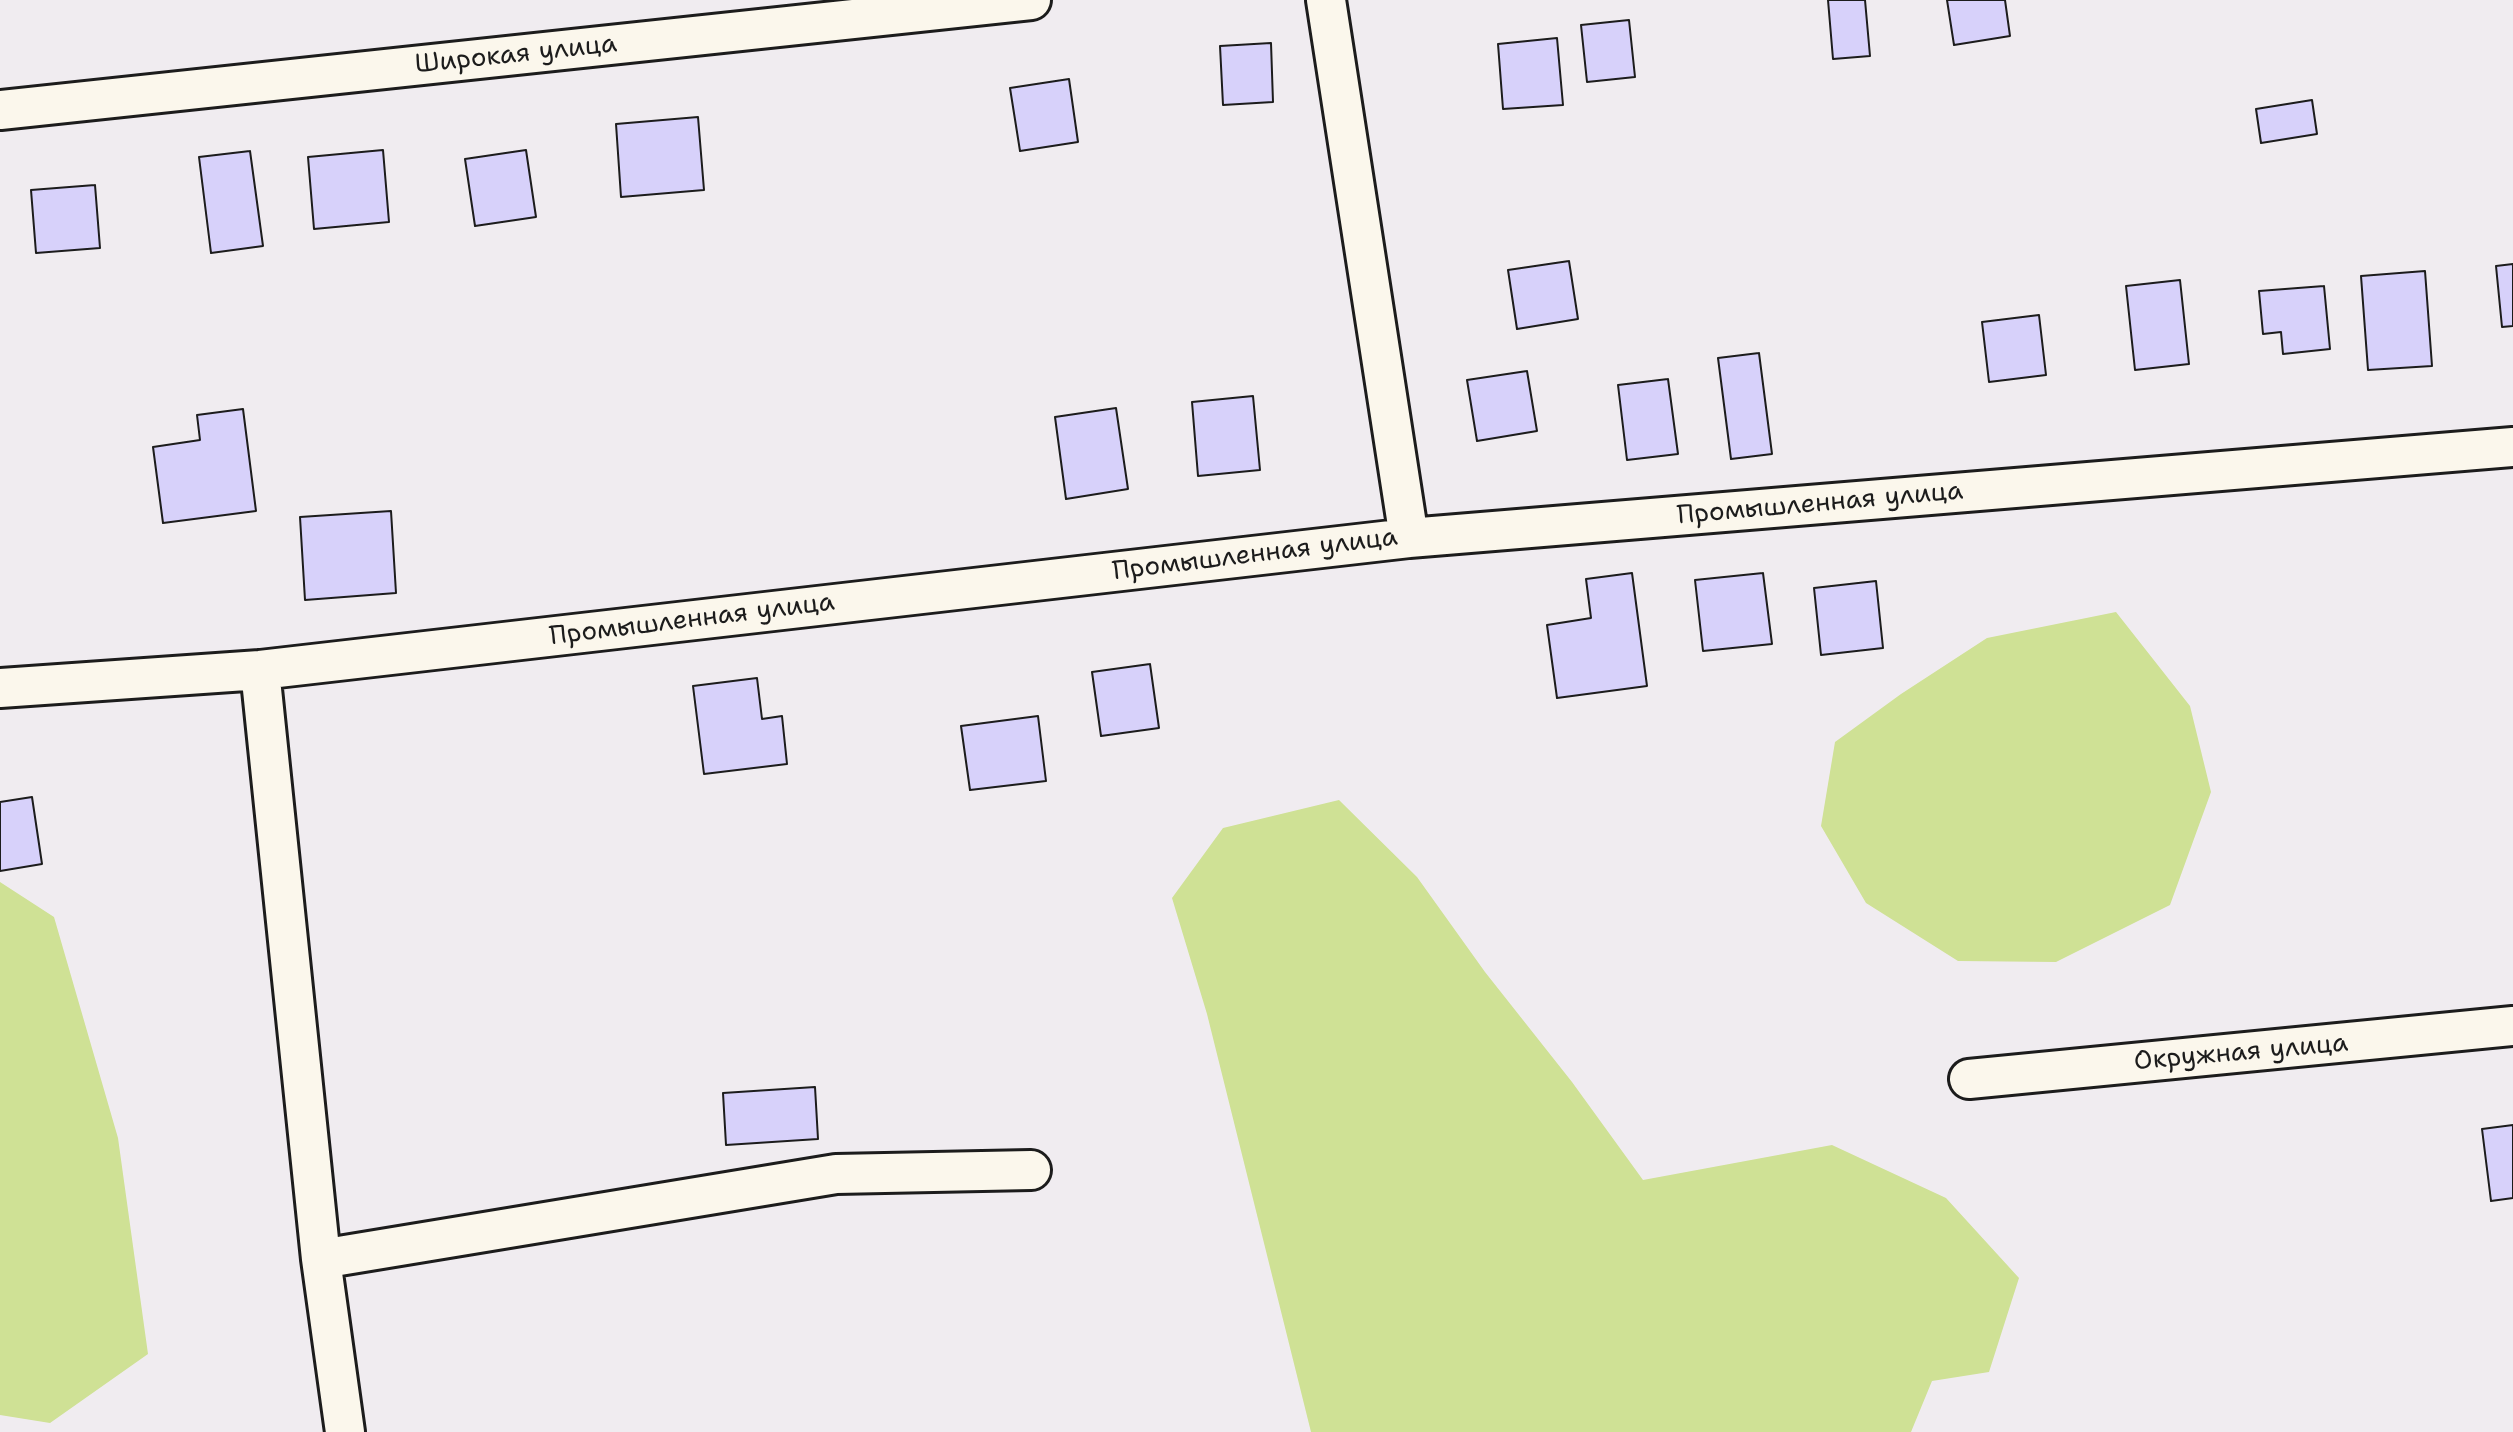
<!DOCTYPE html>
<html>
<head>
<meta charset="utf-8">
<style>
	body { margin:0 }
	canvas { display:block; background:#f0ecf0 }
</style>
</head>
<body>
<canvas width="2513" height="1432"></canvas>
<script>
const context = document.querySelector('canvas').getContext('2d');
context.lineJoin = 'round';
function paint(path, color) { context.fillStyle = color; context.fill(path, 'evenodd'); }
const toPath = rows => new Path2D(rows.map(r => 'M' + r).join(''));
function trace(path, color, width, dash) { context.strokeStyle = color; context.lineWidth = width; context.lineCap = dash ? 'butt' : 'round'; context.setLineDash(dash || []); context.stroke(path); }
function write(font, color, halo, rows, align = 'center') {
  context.font = font + ' "Shantell Sans",sans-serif'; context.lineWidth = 5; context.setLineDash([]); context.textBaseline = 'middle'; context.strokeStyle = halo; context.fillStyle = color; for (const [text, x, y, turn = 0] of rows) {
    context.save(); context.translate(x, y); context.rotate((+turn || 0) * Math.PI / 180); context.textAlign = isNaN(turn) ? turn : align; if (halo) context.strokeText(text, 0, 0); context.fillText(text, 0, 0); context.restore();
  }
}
const green = toPath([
	[2116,612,2190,706,2211,792,2170,905,2056,962,1958,961,1866,903,1821,826,1835,742,1901,694,1987,638],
	[1339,800,1417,877,1485,972,1572,1082,1643,1180,1832,1145,1946,1198,2019,1278,1989,1372,1932,1381,1911,1432,1311,1432,1207,1014,1172,898,1223,828],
	[0,882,54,917,118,1138,148,1354,50,1423,0,1415]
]);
const building = toPath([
	[1828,0,1865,0,1870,56,1833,59,1828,0],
	[1947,0,2005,0,2010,36,1954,45,1947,0],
	[1629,20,1635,77,1587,82,1581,25,1629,20],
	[1557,38,1563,105,1503,109,1498,44,1557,38],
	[1271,43,1273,102,1223,105,1220,46,1271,43],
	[1069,79,1078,142,1020,151,1010,88,1069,79],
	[2312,100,2317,134,2261,143,2256,109,2312,100],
	[698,117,704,190,621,197,616,124,698,117],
	[383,150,389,222,314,229,308,157,383,150],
	[526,150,536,217,475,226,465,159,526,150],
	[250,151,263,246,211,253,199,157,250,151],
	[95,185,100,248,36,253,31,190,95,185],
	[1569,261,1578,319,1517,329,1508,270,1569,261],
	[2513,264,2513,326,2502,327,2496,266,2513,264],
	[2425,271,2432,366,2368,370,2361,276,2425,271],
	[2180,280,2189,364,2135,370,2126,286,2180,280],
	[2324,286,2330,349,2283,354,2281,332,2263,334,2259,291,2324,286],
	[2039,315,2046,375,1989,382,1982,322,2039,315],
	[1759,353,1772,454,1731,459,1718,358,1759,353],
	[1527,371,1537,431,1477,441,1467,380,1527,371],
	[1668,379,1678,454,1627,460,1618,385,1668,379],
	[1253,396,1260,470,1198,476,1192,402,1253,396],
	[1116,408,1128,489,1066,499,1055,417,1116,408],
	[243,409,256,511,163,523,153,447,200,440,197,415,243,409],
	[391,511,396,593,305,600,300,517,391,511],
	[1632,573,1647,686,1557,698,1547,625,1591,618,1586,579,1632,573],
	[1763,573,1772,644,1703,651,1695,580,1763,573],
	[1876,581,1883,648,1821,655,1814,588,1876,581],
	[1150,664,1159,728,1101,736,1092,672,1150,664],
	[757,678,762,719,782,716,787,764,704,774,693,686,757,678],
	[1038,716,1046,781,970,790,961,726,1038,716],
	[32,797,42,864,0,871,0,802,32,797],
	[815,1087,818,1139,726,1145,723,1093,815,1087],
	[2513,1125,2513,1198,2491,1201,2482,1129,2513,1125]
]);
const minor = toPath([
	[1326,0,1409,538],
	[0,110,1031,0],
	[260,670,321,1259,345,1432],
	[0,688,260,670,1409,538,2513,447],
	[1969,1079,2513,1026],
	[321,1259,836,1174,1031,1170]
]);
const streetNames = [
	["Широкая улица",516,55,-6],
	["Промышленная улица",1820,504,-5],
	["Промышленная улица",1255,555,-7],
	["Промышленная улица",692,620,-7],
	["Окружная улица",2241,1053,-5]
];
paint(green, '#cfe195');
paint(building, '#d7d1fa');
trace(building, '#1c1c1c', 2);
trace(minor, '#1c1c1c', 44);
trace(minor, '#fbf7ec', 38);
write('26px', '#1c1c1c', '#fbf7ec', streetNames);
</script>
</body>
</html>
